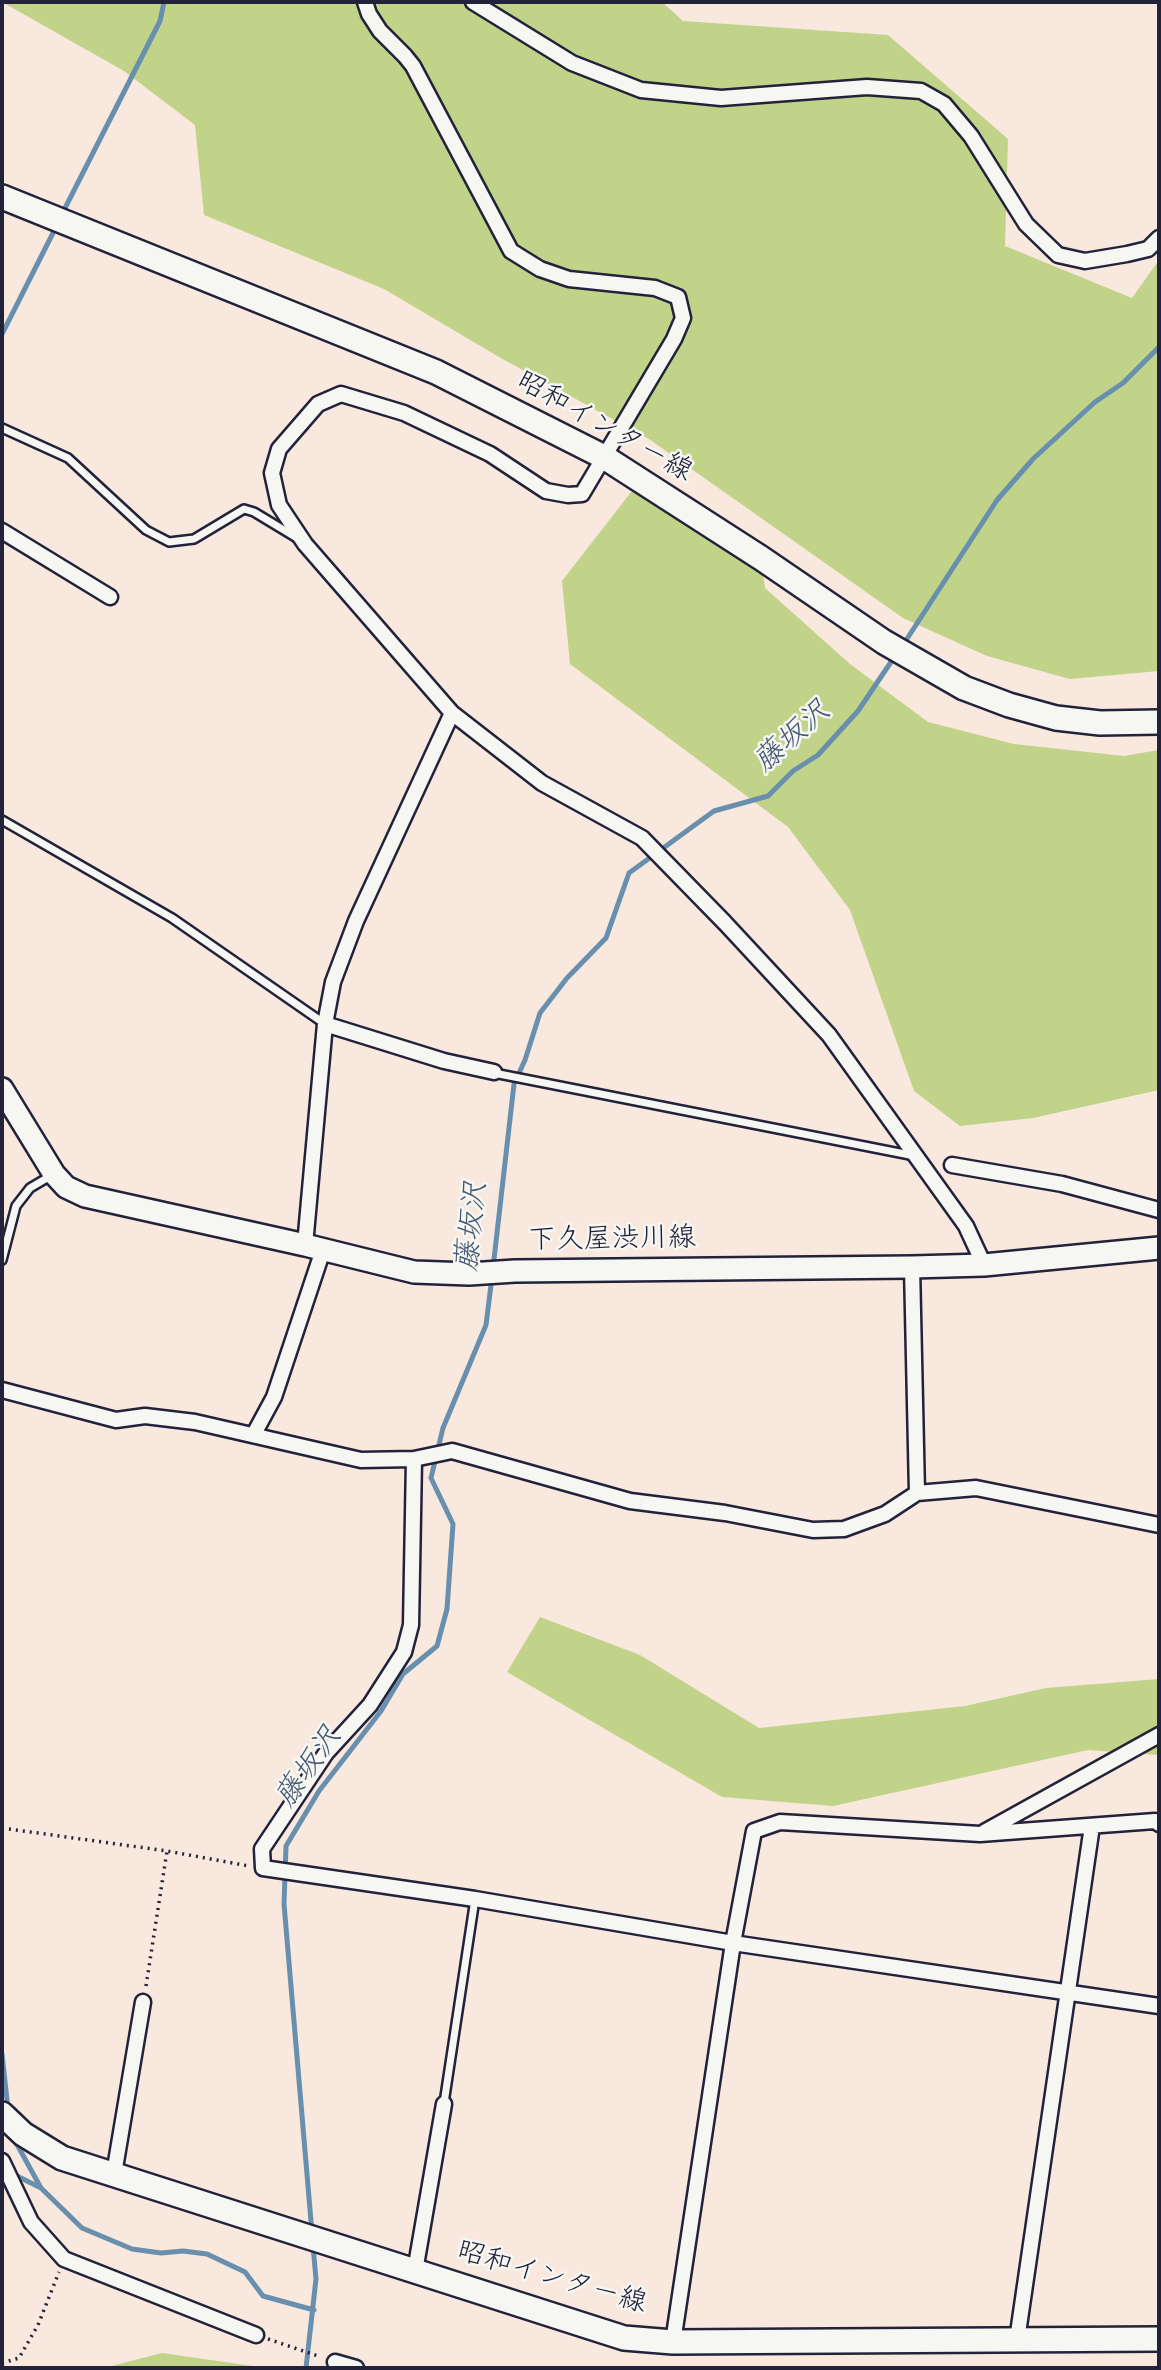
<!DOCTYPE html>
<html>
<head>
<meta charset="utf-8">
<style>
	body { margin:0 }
	#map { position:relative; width:1161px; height:2370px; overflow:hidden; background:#f8e8dd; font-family:"Indie Flower",sans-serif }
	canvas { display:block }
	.frame { position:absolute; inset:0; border:4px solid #22223b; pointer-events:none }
</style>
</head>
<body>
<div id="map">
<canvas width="1161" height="2370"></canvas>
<div class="frame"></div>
</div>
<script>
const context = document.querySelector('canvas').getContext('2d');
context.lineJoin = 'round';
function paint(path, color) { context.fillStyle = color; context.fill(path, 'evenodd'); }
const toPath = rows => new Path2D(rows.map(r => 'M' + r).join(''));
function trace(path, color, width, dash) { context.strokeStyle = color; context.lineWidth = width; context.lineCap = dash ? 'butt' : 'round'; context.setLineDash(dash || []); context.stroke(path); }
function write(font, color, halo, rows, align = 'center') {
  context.font = font + ' "Indie Flower","Klee One",sans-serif'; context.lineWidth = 5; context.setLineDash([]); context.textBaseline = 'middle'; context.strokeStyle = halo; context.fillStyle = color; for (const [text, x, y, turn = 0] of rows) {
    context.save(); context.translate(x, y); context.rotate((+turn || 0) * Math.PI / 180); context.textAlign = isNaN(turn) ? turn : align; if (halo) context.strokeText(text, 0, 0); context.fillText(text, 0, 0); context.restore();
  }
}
const green = toPath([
	[2,2,662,2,683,21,888,35,1008,139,1005,246,1132,298,1159,260,1159,671,1070,679,987,656,903,618,649,439,499,357,384,289,204,215,195,125,124,71],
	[635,487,761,558,765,588,850,664,928,722,1014,744,1124,756,1159,750,1159,1090,1033,1118,960,1126,914,1091,850,910,788,827,570,664,562,581],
	[540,1617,640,1655,759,1728,965,1706,1046,1688,1159,1679,1159,1755,1088,1750,833,1806,722,1797,507,1672],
	[162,2353,266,2368,104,2368]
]);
const stream = toPath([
	[61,216,160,21,164,2],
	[2,334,57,225],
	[903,645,997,500,1033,459,1095,402,1123,383,1159,347],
	[493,1268,514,1084,525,1060,540,1013,567,978,606,938,629,873,714,811,768,796,793,771,818,755,858,711,895,656],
	[2,2054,8,2109],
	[14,2139,41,2188],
	[13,2174,41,2188,82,2228,132,2249,161,2253,183,2251,207,2254,245,2272,263,2296,314,2310],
	[312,2233,284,1904,286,1846,319,1791,381,1711,403,1674,437,1646,447,1609,453,1524,431,1478,443,1428,486,1325,492,1277],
	[306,2368,316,2279,313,2246]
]);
const path = toPath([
	[2,1828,167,1851,249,1866],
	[146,1986,167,1851],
	[268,2339,321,2357],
	[2,2363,19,2358,38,2325,59,2272]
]);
const service = toPath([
	[2,428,68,458,146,530,169,542,194,539,244,509,254,512,297,538],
	[2,820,172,918,325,1024],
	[494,1073,915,1156],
	[2,1260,16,1206,30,1188,52,1175],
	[444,2103,475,1899]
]);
const minor = toPath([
	[365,2,369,14,380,31,405,56,413,66,511,251,540,269,569,279,655,288,678,297,683,318,674,339,582,494,568,495,546,491,490,454,404,413,341,394,318,404,279,449,272,473,279,505,305,544,452,713,542,783,642,838,725,923,829,1035,966,1226,984,1265],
	[473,2,572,63,641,90,721,98,867,87,921,91,944,104,971,136,1026,224,1058,255,1085,261,1127,254,1148,249,1159,238],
	[2,531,110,597],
	[325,1024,444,1061,494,1072],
	[952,1165,1062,1184,1159,1210],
	[305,1245,325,1024,333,982,356,921,452,713],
	[912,1267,917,1493],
	[2,1390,116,1420,145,1416,195,1422,361,1460,414,1459,452,1451,630,1501,725,1513,813,1530,844,1529,885,1514,917,1493,976,1488,1159,1525],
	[254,1434,274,1397,323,1250],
	[414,1459,411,1625,404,1652,370,1705,326,1753,262,1849,263,1868,475,1899,733,1943,1159,2006],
	[984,1832,1159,1735],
	[2,2161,31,2222,64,2259,256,2335],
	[114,2174,143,2002],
	[415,2271,444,2104],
	[1017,2340,1092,1826],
	[673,2342,733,1943,754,1831,780,1822,980,1834,1155,1821,1159,1824],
	[335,2362,356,2368]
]);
const secondary = toPath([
	[2,1089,54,1174,66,1187,85,1196,305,1245,414,1272,469,1274,515,1271,912,1267,984,1265,1159,1248]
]);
const primary = toPath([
	[2,197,436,372,604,457,761,558,884,642,964,688,1009,705,1056,718,1100,723,1159,722],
	[2,2114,23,2134,62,2158,624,2338,673,2342,1159,2339]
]);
const streetNames = [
	["昭和インター線",603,429,29],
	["下久屋渋川線",612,1242,-1],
	["昭和インター線",551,2280,16]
];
const waterNames = [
	["藤坂沢",794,739,-42],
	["藤坂沢",475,1227,-84],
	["藤坂沢",311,1769,-55]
];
paint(green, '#c1d388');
trace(stream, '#688fad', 5);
trace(service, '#22223b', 12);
trace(minor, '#22223b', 19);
trace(secondary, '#22223b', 26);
trace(primary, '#22223b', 28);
trace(path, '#22223b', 3.5, [2, 5]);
trace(service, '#f6f6f2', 7);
trace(minor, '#f6f6f2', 14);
trace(secondary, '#f6f6f2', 21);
trace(primary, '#f6f6f2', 23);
write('28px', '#22223b', '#f6f6f2', streetNames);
write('italic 30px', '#455874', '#f6f6f2', waterNames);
</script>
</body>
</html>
